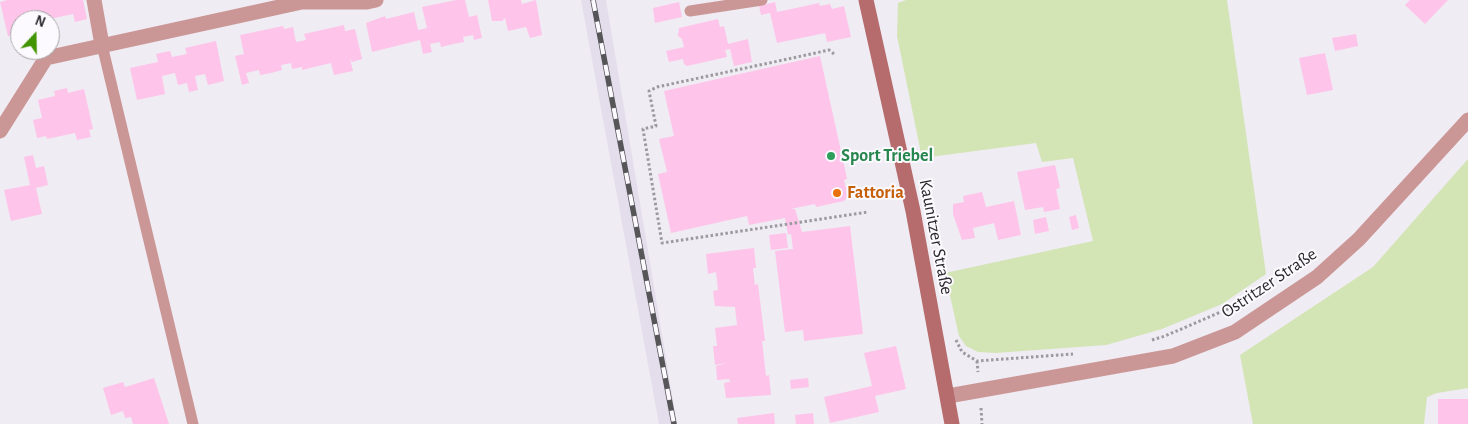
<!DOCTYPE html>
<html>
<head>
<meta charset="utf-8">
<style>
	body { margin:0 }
	#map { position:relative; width:1468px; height:424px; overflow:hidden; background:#efecf3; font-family:"Alegreya Sans",sans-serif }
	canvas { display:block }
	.north { position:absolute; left:10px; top:10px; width:50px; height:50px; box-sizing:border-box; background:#fcfaff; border:1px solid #a7a6a9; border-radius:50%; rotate:21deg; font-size:14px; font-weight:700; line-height:20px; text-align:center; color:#282729 }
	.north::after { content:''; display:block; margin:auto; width:18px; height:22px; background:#429501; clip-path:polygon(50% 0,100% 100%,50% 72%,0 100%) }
</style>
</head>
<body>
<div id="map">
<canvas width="1468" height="424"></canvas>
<div class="north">N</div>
</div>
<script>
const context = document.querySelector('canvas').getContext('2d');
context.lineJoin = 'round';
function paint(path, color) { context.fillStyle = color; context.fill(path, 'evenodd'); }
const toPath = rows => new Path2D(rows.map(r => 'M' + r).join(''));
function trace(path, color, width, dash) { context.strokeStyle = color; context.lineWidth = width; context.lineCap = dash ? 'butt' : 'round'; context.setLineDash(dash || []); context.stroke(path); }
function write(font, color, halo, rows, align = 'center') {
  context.font = font + ' "Alegreya Sans",sans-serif'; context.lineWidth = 4; context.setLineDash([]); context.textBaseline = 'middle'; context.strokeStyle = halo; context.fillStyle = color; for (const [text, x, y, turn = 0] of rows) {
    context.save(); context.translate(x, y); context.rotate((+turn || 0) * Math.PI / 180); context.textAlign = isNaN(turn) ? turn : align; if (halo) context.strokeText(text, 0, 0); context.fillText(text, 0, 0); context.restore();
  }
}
const built = toPath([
	[581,0,606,0,677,424,659,424]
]);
const green = toPath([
	[906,0,1227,0,1266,274,1222,304,1162,329,1106,345,995,353,978,352,966,346,959,336,945,273,1093,241,1073,158,1042,162,1036,143,922,158,897,36,898,3],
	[1468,159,1468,388,1437,393,1427,397,1424,424,1253,424,1240,355,1373,267]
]);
const building = toPath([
	[7,0,83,0,87,19,75,22,73,14,45,20,20,20,20,34,8,36,0,2],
	[456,0,465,0,469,17,477,15,482,38,474,40,473,35,463,37,464,42,453,44,441,47,440,42,430,44,432,52,423,54,420,40,372,52,366,23,385,16,386,19,414,12,418,30,427,28,422,7],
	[488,0,521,0,522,4,536,0,542,35,530,38,526,27,508,31,505,18,502,21,492,21],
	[1410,0,1448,0,1425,24,1405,5],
	[679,2,682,17,655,23,653,8],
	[775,2,777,12,819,3,820,6,830,4,832,9,844,6,851,37,827,42,825,33,777,43,770,13,761,15,759,6],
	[718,19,720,27,724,26,728,44,748,39,752,62,734,66,730,49,725,50,727,57,687,66,684,64,683,59,669,62,666,51,684,47,682,39,678,36,679,28],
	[344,25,345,31,355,29,362,59,352,62,350,59,353,71,334,75,331,63,302,70,302,67,292,69,291,63,281,65,282,70,271,73,260,75,259,70,246,73,249,83,242,85,235,56,244,54,240,35,283,26,284,29,293,27,296,42,306,40,304,34],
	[1356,34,1358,46,1335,51,1332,38],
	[216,41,224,81,208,85,205,74,195,76,198,90,189,92,187,83,178,85,175,73,162,76,165,94,137,100,130,68,158,62,156,54,170,51,172,57,187,54,185,48],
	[1325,53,1333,90,1307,95,1299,58],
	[820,56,845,169,847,179,844,180,848,196,844,201,816,207,815,204,790,209,795,209,802,232,850,226,863,334,804,341,803,330,785,332,775,251,793,249,791,234,788,235,785,218,749,225,747,216,671,233,658,174,667,172,659,139,674,136,664,91],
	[67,88,68,93,84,89,93,129,89,130,91,137,77,140,75,133,47,139,46,136,37,138,33,120,42,118,38,100,55,96,54,91],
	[33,155,36,168,44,166,48,185,36,188,42,214,11,221,4,190,30,185,24,157],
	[1055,165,1060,188,1056,189,1060,209,1044,212,1043,207,1025,210,1017,172],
	[982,192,986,207,1014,201,1021,235,998,240,994,223,973,228,975,238,962,240,953,214,953,204,964,202,963,196],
	[1076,215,1079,228,1072,230,1069,217],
	[1046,217,1049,231,1035,234,1033,220],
	[786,233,788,248,771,250,769,235],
	[754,248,756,268,753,268,755,285,758,284,765,341,762,341,766,376,769,375,771,395,726,398,724,383,733,381,730,382,729,379,717,380,716,366,727,363,715,365,713,346,717,346,715,328,737,325,735,307,715,306,713,291,718,290,716,272,708,274,706,254],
	[896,346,906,389,875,396,879,412,830,423,824,397,872,386,864,353],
	[154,378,169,424,133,424,131,417,125,418,123,411,111,415,103,388,123,382,125,387],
	[808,378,809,387,791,389,790,380],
	[1438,399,1468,399,1468,424,1438,424],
	[774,413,775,424,738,424,737,418],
	[813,413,814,424,796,424,795,415]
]);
const path = toPath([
	[834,54,829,50,811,54,657,87,649,91,656,126,643,129,662,243,868,212],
	[956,340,962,352,977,361,1073,354],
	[1152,340,1165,336,1244,302],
	[977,361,978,372],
	[981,408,982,424]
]);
const lane = toPath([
	[690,11,762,0],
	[102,45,193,424]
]);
const street = toPath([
	[94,0,102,45],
	[0,131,46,58,302,2,367,2,376,0],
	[948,396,1173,356,1235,332,1317,277,1359,239,1468,120]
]);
const secondary = toPath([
	[866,0,913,211,952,424]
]);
const rail = toPath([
	[593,0,674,424]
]);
const markers = [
	[831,156,5,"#2e9e5b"],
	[837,193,5,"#e8710a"]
];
const leisureNames = [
	["Sport Triebel",841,156]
];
const foodNames = [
	["Fattoria",847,193]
];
const streetNames = [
	["Kaunitzer Straße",936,237,79],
	["Ostritzer Straße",1269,283,-34]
];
paint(built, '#e4deec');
paint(green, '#d3e4b5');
paint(building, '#fec4ea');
trace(path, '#9c9a9f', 3, [2.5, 2.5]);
trace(lane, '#cb9696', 11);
trace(street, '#cb9696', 15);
trace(secondary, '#b66b6c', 15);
trace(rail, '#565558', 5.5);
trace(rail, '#fcfaff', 4, [11]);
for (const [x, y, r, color] of markers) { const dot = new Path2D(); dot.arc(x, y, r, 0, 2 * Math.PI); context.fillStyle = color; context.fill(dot); trace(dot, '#fcfaff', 2); }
write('bold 18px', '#27864d', '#fcfaff', leisureNames, 'left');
write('bold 18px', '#c56008', '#fcfaff', foodNames, 'left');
write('18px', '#282729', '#fcfaff', streetNames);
</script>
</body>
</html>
